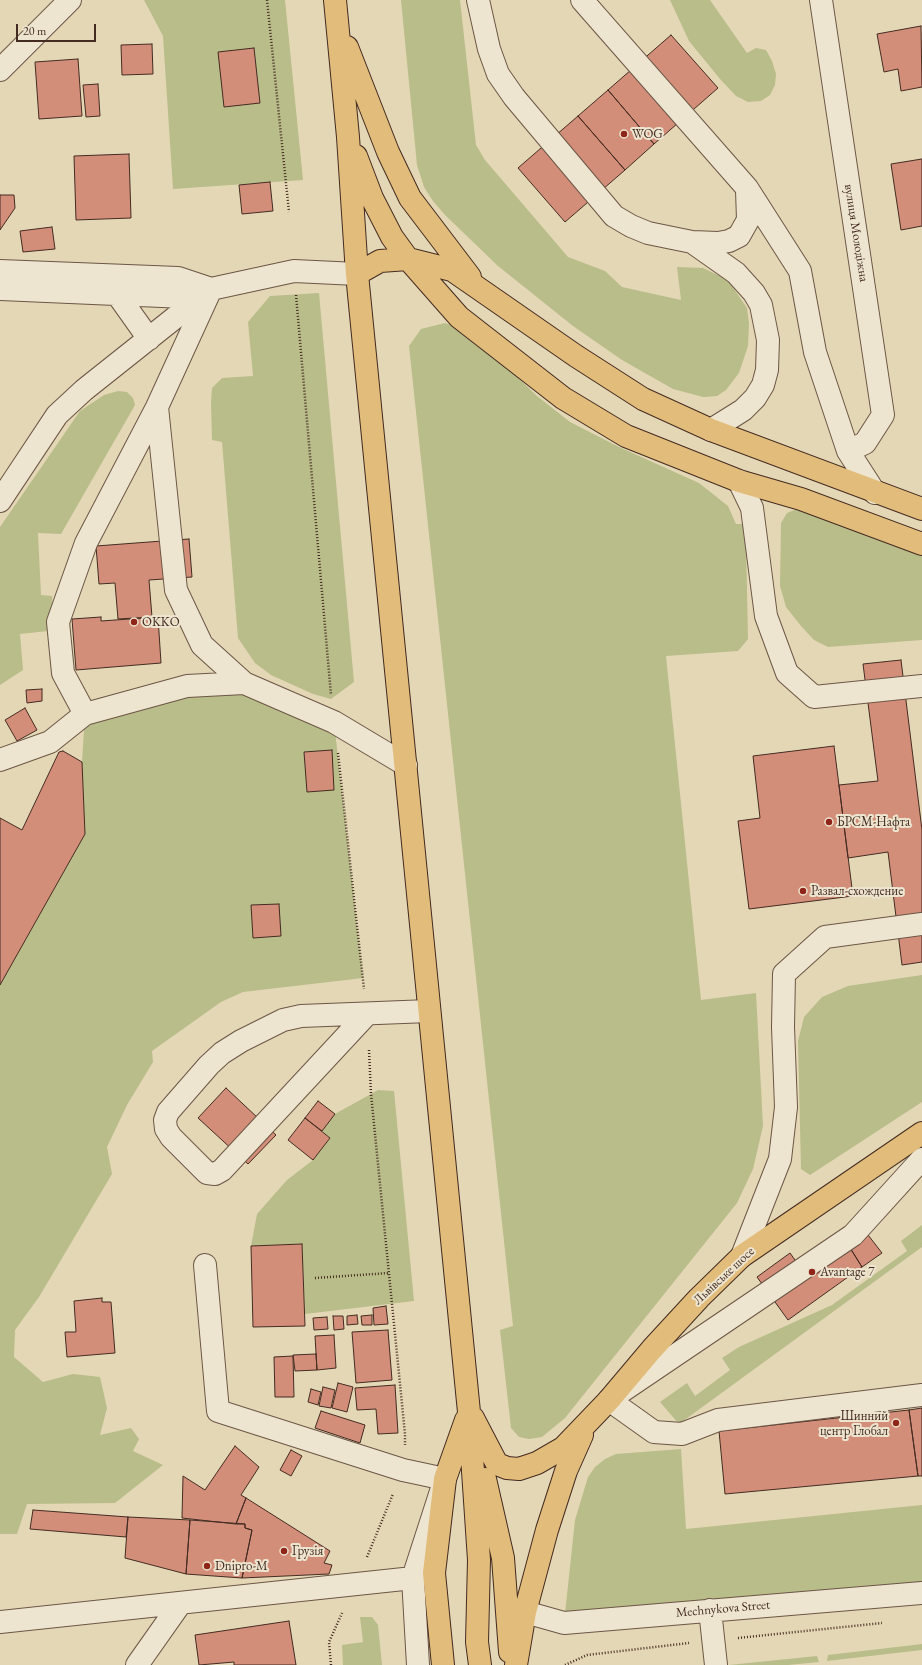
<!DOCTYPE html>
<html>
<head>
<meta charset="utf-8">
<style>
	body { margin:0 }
	#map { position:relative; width:922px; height:1665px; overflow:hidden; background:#e4d7b5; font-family:"EB Garamond",serif }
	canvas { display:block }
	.scale { position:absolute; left:16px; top:24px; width:80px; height:18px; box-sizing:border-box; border:2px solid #442b21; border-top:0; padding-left:5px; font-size:12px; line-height:14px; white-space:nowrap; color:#442b21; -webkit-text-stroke:3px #ede5cf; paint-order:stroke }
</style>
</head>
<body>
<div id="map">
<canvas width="922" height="1665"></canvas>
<div class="scale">20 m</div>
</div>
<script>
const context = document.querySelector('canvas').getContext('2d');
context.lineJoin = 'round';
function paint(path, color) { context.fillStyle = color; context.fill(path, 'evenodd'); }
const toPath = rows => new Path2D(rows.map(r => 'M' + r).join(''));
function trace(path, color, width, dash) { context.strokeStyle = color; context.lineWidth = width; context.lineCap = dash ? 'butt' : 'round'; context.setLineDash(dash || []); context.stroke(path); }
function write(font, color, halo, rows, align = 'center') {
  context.font = font + ' "EB Garamond",serif'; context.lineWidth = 4; context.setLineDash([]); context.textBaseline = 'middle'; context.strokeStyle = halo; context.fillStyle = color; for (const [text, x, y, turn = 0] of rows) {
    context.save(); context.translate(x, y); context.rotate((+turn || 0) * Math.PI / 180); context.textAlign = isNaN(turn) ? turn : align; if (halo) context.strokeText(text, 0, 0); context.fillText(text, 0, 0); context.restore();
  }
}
const green = toPath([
	[144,0,285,0,303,180,173,189,163,36],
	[401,0,460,0,476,145,485,160,568,257,605,271,622,287,681,300,677,267,703,268,724,278,732,286,747,308,749,324,748,346,739,373,726,390,717,396,703,397,673,389,622,360,573,326,498,266,445,215,433,201,424,187,417,165],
	[670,0,710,0,747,53,756,48,766,50,772,61,776,74,775,85,770,95,761,101,748,102,736,96,720,79,689,41],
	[319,293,354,682,331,699,313,694,271,675,255,663,238,638,222,442,212,440,211,402,212,388,222,378,253,376,248,322,270,296],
	[445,323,465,331,488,349,537,396,570,422,619,447,699,483,728,506,736,524,743,524,746,542,748,639,738,651,666,656,701,1000,756,993,763,1126,753,1169,737,1203,565,1418,542,1437,529,1439,519,1437,511,1428,500,1330,513,1326,409,346,421,329],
	[118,391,127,392,133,398,135,405,61,534,38,533,41,595,52,596,53,623,48,631,20,634,23,670,0,685,0,527,80,411,104,395],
	[797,509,922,553,922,640,828,647,814,640,801,626,786,607,780,586,781,523,787,513],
	[244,683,334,722,363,978,243,992,221,1002,152,1051,153,1062,127,1105,107,1147,112,1174,39,1297,15,1330,14,1357,43,1382,73,1374,100,1377,107,1408,100,1435,131,1428,139,1439,133,1451,163,1465,115,1503,27,1504,17,1534,0,1534,0,985,85,834,82,762,85,714],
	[922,975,922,1102,810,1175,801,1169,798,1041,804,1017,822,997,848,986],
	[378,1090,394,1091,414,1301,305,1314,302,1244,251,1246,257,1214,287,1180,313,1160,330,1138,322,1131,335,1114],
	[922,1225,922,1247,679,1424,660,1402,687,1383,695,1396,730,1370,722,1358,739,1347,832,1305,907,1251,901,1241],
	[681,1449,686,1529,922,1505,922,1592,564,1623,575,1520,588,1477,595,1467,605,1459,616,1454],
	[360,1617,372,1617,378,1625,382,1665,343,1665,342,1645,363,1642],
	[922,1644,922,1650,827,1661,828,1655],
	[817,1656,819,1662,788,1665,729,1665]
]);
const building = toPath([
	[921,26,922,87,901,91,898,69,884,72,877,34,921,26],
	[671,35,718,88,654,144,608,90,671,35],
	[152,44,153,74,122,75,121,45,152,44],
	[254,48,260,103,224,107,218,52,254,48],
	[78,59,82,116,39,119,35,62,78,59],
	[98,84,100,116,86,117,83,85,98,84],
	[608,90,654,144,625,170,578,116,608,90],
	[578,116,625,170,565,222,518,168,578,116],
	[129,154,131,218,76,220,74,156,129,154],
	[922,159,922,226,901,230,891,164,922,159],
	[270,182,273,211,242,214,239,185,270,182],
	[0,195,14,195,15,208,0,230,0,195],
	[52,227,55,249,23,252,20,231,52,227],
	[189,539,192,577,149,580,152,617,118,619,115,583,99,584,96,546,189,539],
	[101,617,101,621,158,617,161,663,76,670,72,619,101,617],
	[901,660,922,830,922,962,902,965,888,852,848,858,839,785,878,781,863,664,901,660],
	[42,689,42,701,27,703,26,690,42,689],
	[25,708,37,730,17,741,5,720,25,708],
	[834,746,853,896,749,909,738,821,760,818,753,756,834,746],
	[332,750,334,790,307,792,304,752,332,750],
	[63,751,82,762,85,834,0,985,0,818,22,830,59,752,63,751],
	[279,904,281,936,253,938,251,905,279,904],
	[226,1088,276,1135,248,1164,198,1118,226,1088],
	[318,1101,335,1114,322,1131,305,1118,318,1101],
	[305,1118,330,1138,313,1160,288,1140,305,1118],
	[865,1231,882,1253,862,1267,847,1243,865,1231],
	[847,1243,862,1267,788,1320,757,1277,790,1253,800,1267,847,1243],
	[302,1244,305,1326,253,1327,251,1246,302,1244],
	[102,1298,102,1302,111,1302,115,1353,67,1357,65,1332,76,1332,74,1301,102,1298],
	[386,1306,388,1324,374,1325,373,1308,386,1306],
	[357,1315,358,1324,347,1325,347,1316,357,1315],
	[372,1315,372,1325,362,1325,361,1316,372,1315],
	[333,1316,343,1316,344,1329,334,1330,333,1316],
	[327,1317,328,1329,314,1330,313,1318,327,1317],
	[388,1330,392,1380,356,1383,352,1332,388,1330],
	[334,1335,336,1368,317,1370,315,1336,334,1335],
	[316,1354,317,1370,295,1371,293,1355,316,1354],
	[293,1356,294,1397,275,1397,274,1357,293,1356],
	[338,1383,353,1387,347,1412,332,1408,338,1383],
	[395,1385,398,1433,378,1434,376,1409,357,1410,355,1388,395,1385],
	[323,1387,335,1390,331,1408,319,1406,323,1387],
	[311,1389,321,1392,318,1405,308,1402,311,1389],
	[922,1408,922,1476,918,1476,909,1410,922,1408],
	[909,1410,918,1476,725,1494,719,1431,909,1410],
	[321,1411,365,1425,360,1443,315,1428,321,1411],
	[235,1446,259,1467,241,1495,246,1498,236,1524,182,1518,183,1476,205,1490,235,1446],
	[291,1450,302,1456,291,1476,280,1470,291,1450],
	[246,1498,330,1551,324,1563,332,1565,329,1574,242,1578,252,1530,245,1528,245,1524,236,1524,246,1498],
	[33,1510,128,1517,126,1537,30,1529,33,1510],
	[128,1517,190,1520,186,1574,125,1558,128,1517],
	[190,1520,245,1524,245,1528,252,1530,242,1578,186,1574,190,1520],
	[289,1621,296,1665,234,1665,234,1662,199,1665,195,1635,289,1621]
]);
const path = toPath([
	[267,0,289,212],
	[296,295,331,695],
	[338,753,364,989],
	[369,1050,371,1094,405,1434,405,1445],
	[315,1278,389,1273],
	[367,1557,393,1494],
	[738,1638,882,1623],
	[331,1665,329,1642,343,1611],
	[565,1665,587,1655,689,1643]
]);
const minor = toPath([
	[478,0,489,49,498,74,514,97,614,216,631,226,648,233,692,242,736,273,754,293,761,305,768,340,767,370,763,385,755,398,743,410,711,430],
	[582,0,747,188,800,271,815,352,848,451,875,493],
	[821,0,883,415,865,443,848,451],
	[0,70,70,0],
	[692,242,718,243,729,241,739,236,748,220,747,190],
	[0,271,178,278,211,289],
	[0,289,185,297,211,289,294,271,357,274],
	[117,294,149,339],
	[157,407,176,590,202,645,244,683,334,722,406,765],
	[739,481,752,508,766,616,787,673,814,697,922,686],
	[0,501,57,415,84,390,206,293],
	[85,714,63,673,58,622,86,543,157,407,211,289],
	[0,760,50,742,85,714,187,686,244,683],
	[367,1014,222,1170,215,1174,207,1173,171,1137,166,1129,165,1120,168,1112,209,1065,222,1053,241,1041,283,1020,301,1016,429,1011],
	[922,1159,853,1235,609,1400,654,1432,682,1434,718,1420,922,1395],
	[742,1256,780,1159,786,1107,783,1027,784,974,825,937,922,924],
	[205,1265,218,1411,403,1470,445,1479,413,1578,418,1665],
	[710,1610,716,1665],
	[525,1612,564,1623,922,1593],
	[0,1622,413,1578],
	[137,1665,180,1604]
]);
const highway = toPath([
	[335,0,348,137,357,274,469,1412,479,1560,477,1642,480,1665],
	[347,47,388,152,410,198,470,277],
	[356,156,372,198,392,237,408,259,459,317,563,398,626,436,739,481,801,499,922,544],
	[357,274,380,261,408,259,452,270,576,356,643,399,711,430,922,509],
	[473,1418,497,1464,507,1468,519,1469,537,1463,563,1448,609,1400,652,1349,699,1298,742,1256,922,1133],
	[485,1479,503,1558,510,1652],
	[443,1665,434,1573,445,1479,466,1420],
	[516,1665,525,1612,547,1530,566,1471,582,1435]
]);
const markers = [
	[624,134,4,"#8f2418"],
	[134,622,4,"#8f2418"],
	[829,822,4,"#8f2418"],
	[803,891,4,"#8f2418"],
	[812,1272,4,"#8f2418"],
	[896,1423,4,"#8f2418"],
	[284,1551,4,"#8f2418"],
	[207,1566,4,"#8f2418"]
];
const poiNames = [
	["WOG",632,134],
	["OKKO",142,622],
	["БРСМ-Нафта",837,822],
	["Развал-схождение",811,891],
	["Avantage 7",820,1272],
	["Шинний",888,1416,"right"],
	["центр Глобал",888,1431,"right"],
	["Грузія",292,1551],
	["Dnipro-M",215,1566]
];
const streetNames = [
	["вулиця Молодіжна",856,233,81],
	["Львівське шосе",724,1276,-43],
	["Mechnykova Street",723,1609,-5]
];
paint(green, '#b9bd8a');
paint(building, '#d38e7a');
trace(building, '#442b21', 1);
trace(minor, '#6c5646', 24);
trace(highway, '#442b21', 24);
trace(path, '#442b21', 2.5, [1, 2]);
trace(minor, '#ede5cf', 22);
trace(highway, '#e2bc7a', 22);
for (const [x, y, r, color] of markers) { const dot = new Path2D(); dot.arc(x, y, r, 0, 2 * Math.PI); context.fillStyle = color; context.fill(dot); trace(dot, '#ede5cf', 1.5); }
write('13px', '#442b21', '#ede5cf', poiNames, 'left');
write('13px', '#442b21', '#ede5cf', streetNames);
</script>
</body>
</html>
